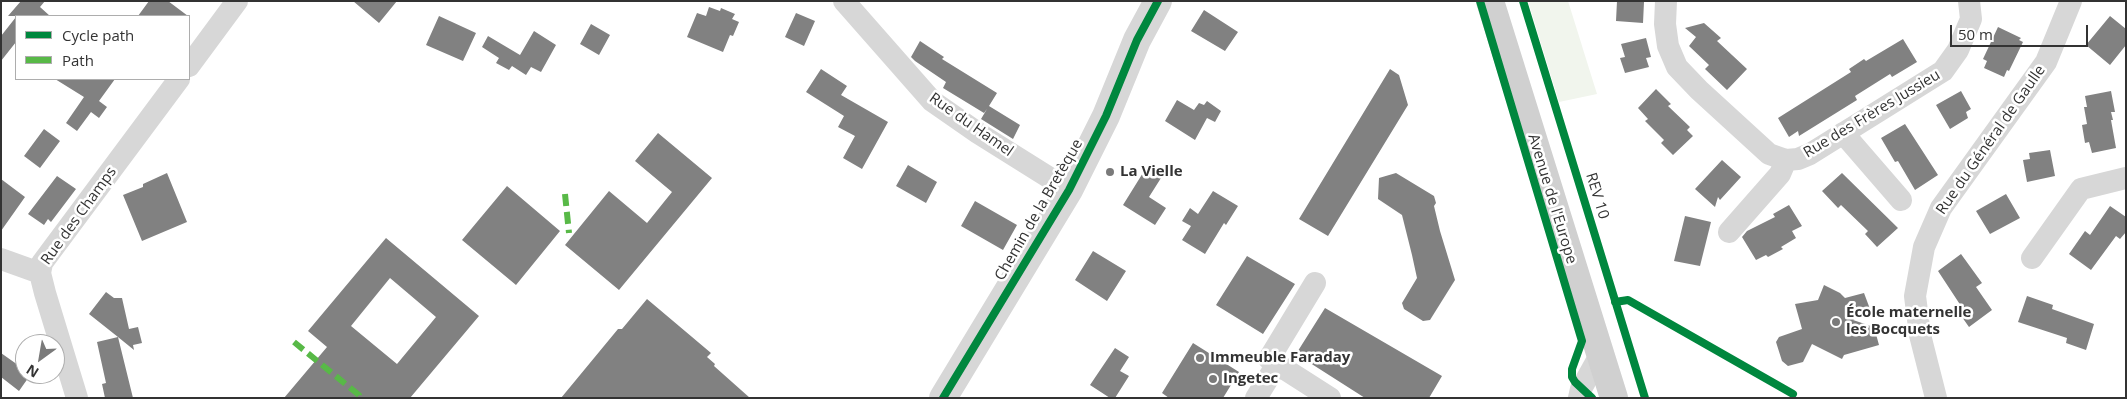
<!DOCTYPE html>
<html>
<head>
<meta charset="utf-8">
<style>
	body { margin:0 }
	#map { position:relative; width:2127px; height:399px; overflow:hidden; background:#fff; font-family:"Open Sans",sans-serif }
	canvas { display:block }
	.frame { position:absolute; inset:0; border:2px solid #333; pointer-events:none }
	.legend { position:absolute; left:15px; top:15px; width:175px; height:65px; box-sizing:border-box; background:#fff; border:1px solid #adadad; margin:0; padding:6px 9px; list-style:none; font-size:15px; color:#333 }
	.legend li { display:flex; align-items:center; gap:10px; height:25px }
	.legend b { width:25px; border:1px solid #adadad }
	.north { position:absolute; left:15px; top:334px; width:50px; height:50px; box-sizing:border-box; background:#fff; border:1px solid #adadad; border-radius:50%; rotate:212deg; font-size:14px; font-weight:700; line-height:20px; text-align:center; color:#333 }
	.north::after { content:''; display:block; margin:auto; width:18px; height:22px; background:#7a7a7a; clip-path:polygon(50% 0,100% 100%,50% 72%,0 100%) }
	.scale { position:absolute; left:1950px; top:25px; width:138px; height:22px; box-sizing:border-box; border:2px solid #333; border-top:0; padding-left:6px; font-size:15px; line-height:18px; white-space:nowrap; color:#333; -webkit-text-stroke:4px #fff; paint-order:stroke }
</style>
</head>
<body>
<div id="map">
<canvas width="2127" height="399"></canvas>
<div class="frame"></div>
<ul class="legend">
<li><b style="height:6px;background:#00873e"></b>Cycle path</li>
<li><b style="height:6px;background:#58b947"></b>Path</li>
</ul>
<div class="north">N</div>
<div class="scale">50 m</div>
</div>
<script>
const context = document.querySelector('canvas').getContext('2d');
context.lineJoin = 'round';
function paint(path, color) { context.fillStyle = color; context.fill(path, 'evenodd'); }
const toPath = rows => new Path2D(rows.map(r => 'M' + r).join(''));
function trace(path, color, width, dash) { context.strokeStyle = color; context.lineWidth = width; context.lineCap = dash ? 'butt' : 'round'; context.setLineDash(dash || []); context.stroke(path); }
function write(font, color, halo, rows, align = 'center') {
  context.font = font + ' "Open Sans",sans-serif'; context.lineWidth = 5; context.setLineDash([]); context.textBaseline = 'middle'; context.strokeStyle = halo; context.fillStyle = color; for (const [text, x, y, turn = 0] of rows) {
    context.save(); context.translate(x, y); context.rotate((+turn || 0) * Math.PI / 180); context.textAlign = isNaN(turn) ? turn : align; if (halo) context.strokeText(text, 0, 0); context.fillText(text, 0, 0); context.restore();
  }
}
const green = toPath([
	[1528,1,1568,1,1597,94,1559,102]
]);
const building = toPath([
	[21,1,45,1,40,7,50,16,8,16],
	[149,1,168,1,188,16,138,16],
	[353,1,397,1,379,23],
	[1617,1,1644,2,1643,23,1616,21],
	[709,7,720,11,721,8,735,14,732,19,739,22,733,36,730,35,723,52,687,37,697,13,706,16],
	[1204,10,1238,32,1225,51,1191,31],
	[796,13,815,21,804,46,785,37],
	[439,16,476,33,463,61,426,45],
	[2110,16,2126,29,2126,45,2110,65,2086,45],
	[16,17,16,42,1,61,1,36],
	[1704,23,1721,38,1717,41,1747,69,1727,90,1705,69,1709,65,1689,46,1696,37,1685,28],
	[591,24,610,35,599,55,580,44],
	[1998,27,2021,38,2019,40,2023,42,2009,71,2007,70,2004,77,1984,68,1987,61,1983,59],
	[534,31,556,45,541,72,531,67,526,75,512,66,509,70,496,63,499,58,482,47,488,36,520,55],
	[1646,38,1651,57,1646,58,1649,67,1625,73,1620,58,1625,57,1621,44],
	[1903,39,1917,62,1892,77,1890,74,1855,96,1857,100,1799,136,1798,131,1789,137,1778,118,1851,72,1849,69,1864,59,1866,61],
	[920,41,944,57,942,59,997,93,989,106,1020,125,1013,139,981,119,987,109,984,113,943,88,946,82,915,61,911,57],
	[821,69,847,86,841,95,888,122,862,169,843,158,855,136,838,127,844,116,806,92],
	[1390,69,1399,75,1408,105,1328,236,1299,219],
	[55,79,115,79,99,101,107,107,99,118,91,112,77,131,66,123,84,97],
	[1656,89,1671,104,1668,106,1690,127,1687,130,1693,136,1673,155,1661,143,1664,140,1645,121,1648,119,1638,108],
	[1961,91,1971,109,1966,112,1968,118,1950,129,1936,105],
	[2111,91,2115,112,2111,112,2113,120,2111,120,2116,148,2092,153,2089,142,2085,143,2082,125,2087,124,2084,107,2087,107,2085,96],
	[1177,100,1194,110,1199,103,1204,105,1207,101,1221,111,1215,122,1207,118,1195,140,1165,121],
	[1905,124,1938,175,1915,190,1898,161,1895,162,1881,138],
	[44,129,60,141,40,168,24,156],
	[658,133,712,178,619,290,565,245,609,191,647,223,672,192,635,161],
	[2050,150,2055,176,2027,182,2023,160,2030,159,2029,153],
	[1722,160,1741,177,1720,200,1718,197,1715,207,1695,189],
	[908,165,937,182,926,203,896,186],
	[1146,168,1161,178,1149,197,1166,208,1155,225,1123,205],
	[167,173,187,222,142,241,123,195,143,187,143,184],
	[1396,173,1434,196,1436,203,1434,206,1440,231,1455,280,1430,320,1423,321,1404,309,1402,303,1417,278,1412,255,1402,215,1378,199,1379,178],
	[1842,173,1898,228,1877,247,1865,234,1868,231,1841,205,1838,208,1822,191],
	[57,176,76,189,51,222,48,219,44,225,28,214],
	[1,179,25,197,1,231],
	[507,186,560,231,516,285,462,240],
	[1213,191,1238,206,1226,225,1224,223,1205,254,1182,240,1191,226,1182,221,1190,208,1198,214],
	[2006,194,2020,218,1990,234,1976,211],
	[975,201,1017,225,1003,250,961,226],
	[1789,205,1802,226,1792,231,1796,238,1781,247,1783,249,1768,257,1766,255,1756,260,1742,237,1747,231,1775,217,1773,214],
	[2110,206,2126,217,2126,232,2120,239,2116,236,2091,270,2069,254,2085,231,2090,235],
	[1685,216,1711,222,1700,266,1674,261],
	[386,238,479,316,410,398,284,398,327,347,308,331],
	[390,278,436,317,397,364,351,326],
	[1093,251,1126,271,1107,301,1075,280],
	[1961,254,1982,283,1976,287,1992,310,1969,327,1957,310,1961,306,1938,271],
	[1247,256,1295,284,1263,334,1216,305],
	[1824,285,1840,293,1845,298,1864,293,1870,309,1853,320,1874,327,1879,345,1844,355,1842,359,1812,344,1803,362,1788,366,1782,361,1776,342,1779,337,1802,329,1795,304,1818,300],
	[106,292,114,298,122,298,129,329,138,327,142,343,133,345,134,350,118,337,133,398,105,398,102,384,106,383,97,342,118,337,89,314],
	[2027,296,2053,305,2052,309,2094,324,2086,350,2066,343,2067,338,2018,322],
	[647,299,711,353,707,357,715,364,714,366,750,398,561,398,618,329,622,329],
	[1325,308,1442,376,1429,398,1365,398,1296,354],
	[1193,343,1239,372,1223,398,1169,398,1162,393],
	[1115,348,1129,357,1120,371,1129,376,1115,398,1110,398,1090,385],
	[1,353,25,370,25,374,31,374,19,391,1,377]
]);
const minor = toPath([
	[844,1,932,101,978,133,1069,190],
	[1666,1,1665,24,1668,46,1677,67,1699,90,1769,154,1786,160,1798,159,1810,154,1943,71,1958,50,1971,19,1969,1],
	[189,66,237,1],
	[1843,133,1901,200],
	[1729,232,1780,174,1786,160],
	[2032,258,2081,189,2126,178],
	[1,259,40,273],
	[1315,283,1269,359,1330,398],
	[77,398,45,293,40,273,42,263,179,79],
	[1256,398,1277,364],
	[1579,398,1581,389,1600,355],
	[1936,398,1920,335,1915,296,1924,247,1941,208,2046,62,2071,1]
]);
const tertiary = toPath([
	[943,398,1069,190,1106,116,1137,40,1158,1]
]);
const secondary = toPath([
	[1490,1,1614,398]
]);
const quiet = toPath([
	[565,194,569,233],
	[294,342,359,395,359,398]
]);
const cycleway = toPath([
	[1480,1,1582,341,1572,369,1572,377,1575,382,1592,398],
	[1523,1,1645,398],
	[1615,302,1628,300,1793,394],
	[943,398,1069,190,1106,116,1137,40,1158,1]
]);
const markers = [
	[1110,172,5,"#7a7a7a"],
	[1836,322,5,"#7a7a7a"],
	[1200,358,5,"#7a7a7a"],
	[1213,379,5,"#7a7a7a"]
];
const streetNames = [
	["Rue des Frères Jussieu",1872,114,-31],
	["Rue du Hamel",971,125,35],
	["Rue du Général de Gaulle",1991,140,-55],
	["REV 10",1597,196,73],
	["Avenue de l'Europe",1552,199,73],
	["Chemin de la Bretèque",1039,210,-60],
	["Rue des Champs",79,216,-54]
];
const poiNames = [
	["La Vielle",1120,172],
	["École maternelle",1846,313],
	["les Bocquets",1846,330],
	["Immeuble Faraday",1210,358],
	["Ingetec",1223,379]
];
paint(green, '#f1f5ed');
paint(building, '#818181');
trace(minor, '#d7d7d7', 22);
trace(tertiary, '#d7d7d7', 28);
trace(secondary, '#d0d0d0', 28);
trace(quiet, '#58b947', 6, [12, 6]);
trace(cycleway, '#00873e', 8);
for (const [x, y, r, color] of markers) { const dot = new Path2D(); dot.arc(x, y, r, 0, 2 * Math.PI); context.fillStyle = color; context.fill(dot); trace(dot, '#fff', 2); }
write('15px', '#333', '#fff', streetNames);
write('bold 15px', '#333', '#fff', poiNames, 'left');
</script>
</body>
</html>
